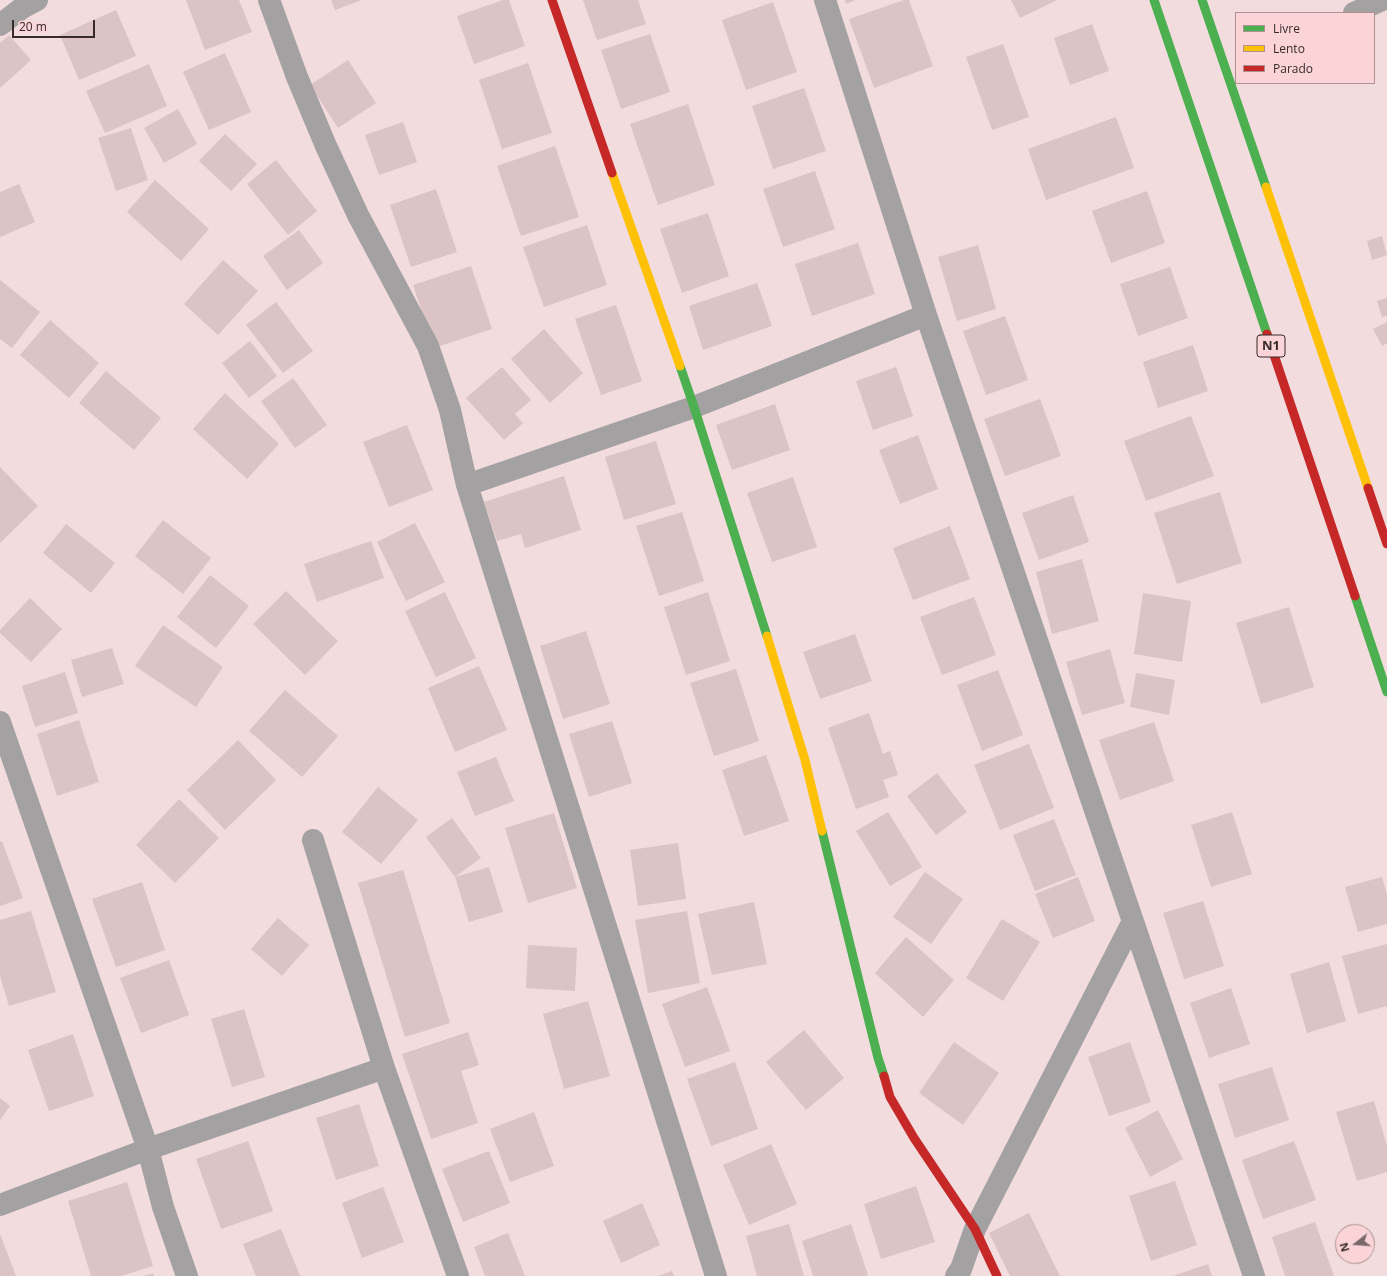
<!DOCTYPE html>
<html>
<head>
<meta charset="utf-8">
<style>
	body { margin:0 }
	#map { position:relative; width:1387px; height:1276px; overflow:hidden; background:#f2dcde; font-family:"Open Sans",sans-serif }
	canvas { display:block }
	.legend { position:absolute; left:1235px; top:12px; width:140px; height:72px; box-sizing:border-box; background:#fad4d7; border:1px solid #ac9092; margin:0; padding:5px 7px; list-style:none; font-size:12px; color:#382a2b }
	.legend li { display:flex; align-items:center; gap:8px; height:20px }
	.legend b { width:20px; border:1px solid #ac9092 }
	.north { position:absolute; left:1335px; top:1224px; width:40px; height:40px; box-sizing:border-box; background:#fad4d7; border:1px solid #ac9092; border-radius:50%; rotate:253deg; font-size:11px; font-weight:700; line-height:16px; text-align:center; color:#382a2b }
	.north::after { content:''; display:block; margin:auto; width:14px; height:18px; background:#79686a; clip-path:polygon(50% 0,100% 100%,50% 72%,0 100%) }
	.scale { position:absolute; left:12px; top:20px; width:83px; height:18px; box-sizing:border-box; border:2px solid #382a2b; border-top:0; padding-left:5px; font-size:12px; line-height:14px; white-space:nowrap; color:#382a2b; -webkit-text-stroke:3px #fad4d7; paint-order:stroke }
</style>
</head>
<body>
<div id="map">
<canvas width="1387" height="1276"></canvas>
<ul class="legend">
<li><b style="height:5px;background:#4caf50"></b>Livre</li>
<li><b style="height:5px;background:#ffc107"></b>Lento</li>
<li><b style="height:5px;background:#c62828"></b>Parado</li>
</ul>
<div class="north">N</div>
<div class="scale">20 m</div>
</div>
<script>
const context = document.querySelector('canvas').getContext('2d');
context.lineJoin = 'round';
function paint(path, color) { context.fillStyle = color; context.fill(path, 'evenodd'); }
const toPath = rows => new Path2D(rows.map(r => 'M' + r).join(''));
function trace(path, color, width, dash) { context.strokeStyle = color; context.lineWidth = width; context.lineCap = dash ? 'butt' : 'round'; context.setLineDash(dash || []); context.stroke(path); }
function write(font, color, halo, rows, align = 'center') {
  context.font = font + ' "Open Sans",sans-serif'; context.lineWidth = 3.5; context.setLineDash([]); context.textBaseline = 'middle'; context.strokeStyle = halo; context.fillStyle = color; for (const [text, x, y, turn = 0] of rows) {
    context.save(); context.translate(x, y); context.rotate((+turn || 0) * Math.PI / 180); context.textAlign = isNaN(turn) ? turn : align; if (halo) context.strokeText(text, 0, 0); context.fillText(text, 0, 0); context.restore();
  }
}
const building = toPath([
	[186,0,239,0,252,32,205,50],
	[331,0,362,0,335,10],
	[503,0,509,0,525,46,474,64,457,16],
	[583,0,638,0,646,24,597,40],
	[845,0,855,0,846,4],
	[904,0,909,0,933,66,874,88,849,19],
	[1011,0,1057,0,1020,18],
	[773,2,797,72,746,90,722,20],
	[116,10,136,56,79,80,60,35],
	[1092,24,1109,71,1070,85,1054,38],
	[650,34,670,92,621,109,601,50],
	[9,35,31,60,0,88,0,43],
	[1003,44,1029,117,992,130,966,57],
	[225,53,251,112,209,130,183,72],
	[348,60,376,103,338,128,310,85],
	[528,63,552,133,502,149,479,80],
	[149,64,167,106,105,133,86,91],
	[804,88,826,151,773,169,752,106],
	[688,104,715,185,658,205,630,124],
	[178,109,197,144,164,163,144,128],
	[1116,117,1134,168,1046,200,1028,149],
	[403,122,417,162,379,175,365,135],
	[131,128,148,180,116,191,98,138],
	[225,134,257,164,231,191,199,161],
	[555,146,579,217,521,236,497,166],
	[276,160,317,211,288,235,247,184],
	[815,171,835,229,783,247,763,189],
	[155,180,209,229,181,261,127,212],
	[19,184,35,222,0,237,0,192],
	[436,189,457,252,411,267,390,205],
	[1147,191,1165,243,1111,263,1092,211],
	[708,213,729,276,682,293,660,229],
	[587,225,607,285,544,307,523,247],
	[299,230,323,263,287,290,263,256],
	[1382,236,1387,255,1372,260,1367,241],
	[858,243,875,294,812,316,795,264],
	[978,245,996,309,957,321,938,257],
	[223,260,258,291,218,335,184,304],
	[471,266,492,329,434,348,413,285],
	[1170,267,1188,318,1138,336,1120,284],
	[0,280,40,312,12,348,0,339],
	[757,283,772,326,703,350,689,306],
	[1387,298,1387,316,1382,317,1377,301],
	[276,302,313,351,283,373,246,325],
	[616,305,642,381,601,395,575,319],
	[1005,316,1028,380,986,395,963,331],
	[50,320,99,363,69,398,20,355],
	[1387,322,1387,343,1382,346,1373,329],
	[544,329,583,373,550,403,511,359],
	[250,341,277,376,249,398,222,363],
	[1193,345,1208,391,1158,408,1143,362],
	[502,367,531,400,515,414,523,423,504,440,466,398],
	[896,367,913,416,873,430,856,381],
	[106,371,161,418,134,450,79,403],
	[293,378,327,425,295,448,261,401],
	[225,393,279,444,247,479,193,429],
	[1040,399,1061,456,1005,476,984,419],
	[775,404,790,450,732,470,716,425],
	[1191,416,1214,476,1146,501,1124,441],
	[407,425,433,490,389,507,363,442],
	[918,435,938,489,900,504,879,450],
	[656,441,676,504,624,520,605,457],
	[0,467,38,506,0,543],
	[564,476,581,530,525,548,521,534,497,541,484,502],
	[793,477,817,547,772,562,747,493],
	[1220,492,1242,563,1177,584,1154,513],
	[1073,495,1089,542,1039,560,1022,513],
	[682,512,704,581,659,596,636,526],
	[163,520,211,558,183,594,135,556],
	[415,523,445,582,406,601,377,542],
	[66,524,115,563,91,593,43,553],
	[950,526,970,579,913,600,893,548],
	[371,541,384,578,317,602,304,564],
	[1082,559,1099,621,1052,634,1036,572],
	[210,575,249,606,216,648,177,617],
	[286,591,338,641,305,675,253,624],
	[445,592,476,658,436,677,405,611],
	[708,592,730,661,686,675,664,607],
	[1143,593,1191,601,1182,662,1134,654],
	[974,597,996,655,942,675,920,617],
	[30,598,62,629,31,662,0,633,0,630],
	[1289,607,1314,687,1261,704,1236,623],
	[163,625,223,667,196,707,135,666],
	[586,631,610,704,563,719,540,646],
	[855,634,872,681,820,699,803,652],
	[112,648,124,684,82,697,71,660],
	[1110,649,1125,703,1082,715,1066,662],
	[479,666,507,730,455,752,428,688],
	[736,669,759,741,714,756,690,683],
	[998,670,1023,735,982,751,957,685],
	[65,672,78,713,35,727,22,686],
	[1136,673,1175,680,1169,715,1130,707],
	[285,690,338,736,302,777,249,731],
	[869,713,883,754,890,751,898,775,883,780,889,797,856,809,828,728],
	[79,720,99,782,57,796,37,734],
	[612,721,632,783,589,797,569,734],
	[1154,722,1174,781,1120,800,1099,740],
	[238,740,276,780,225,830,187,790],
	[1029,744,1054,808,1000,830,974,765],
	[766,755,789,821,744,836,722,770],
	[496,757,514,801,475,816,457,772],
	[937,773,967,812,936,835,907,796],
	[378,787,418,820,381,864,342,832],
	[179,799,219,838,175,883,136,845],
	[888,812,922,867,890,886,856,831],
	[1232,812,1252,874,1211,887,1191,825],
	[554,813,577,888,528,903,505,828],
	[452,818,481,858,455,877,489,867,503,912,469,922,455,877,426,837],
	[1054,819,1076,875,1035,891,1013,835],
	[2,841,23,898,0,906,0,842],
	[678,843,686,899,638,906,630,850],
	[403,870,450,1023,405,1037,358,883],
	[925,872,963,899,931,944,893,917],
	[1078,877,1095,921,1053,938,1035,894],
	[1382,877,1387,895,1387,924,1358,932,1345,887],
	[142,882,165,950,116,967,92,899],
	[1203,901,1224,966,1184,979,1163,913],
	[754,902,767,964,712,975,698,914],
	[31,911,56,992,9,1006,0,976,0,920],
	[687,911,700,983,648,993,635,920],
	[278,918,309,945,282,976,251,949],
	[1002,919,1040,942,1003,1001,966,978],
	[906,937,954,980,923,1017,875,973],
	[1387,944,1387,1006,1358,1014,1342,956],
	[528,945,577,948,575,991,526,988],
	[169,960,189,1015,141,1033,120,978],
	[1329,962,1346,1021,1307,1033,1290,974],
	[707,987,730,1051,685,1067,662,1004],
	[1231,988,1250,1044,1209,1058,1190,1003],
	[588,1001,610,1076,564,1089,543,1014],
	[244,1009,265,1077,232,1087,211,1019],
	[804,1030,844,1078,806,1110,766,1062],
	[468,1032,479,1065,461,1071,478,1123,431,1139,402,1054],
	[73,1034,94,1096,49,1111,28,1050],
	[954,1042,999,1073,963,1125,919,1093],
	[1130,1042,1151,1102,1109,1116,1088,1057],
	[735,1062,758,1129,711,1146,687,1079],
	[1272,1067,1289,1120,1235,1138,1218,1084],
	[0,1098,10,1106,0,1120],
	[1374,1101,1387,1146,1387,1172,1357,1181,1336,1112],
	[359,1104,379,1166,336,1180,316,1118],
	[1158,1110,1183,1159,1150,1177,1125,1128],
	[534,1112,554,1166,510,1182,490,1129],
	[248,1141,273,1211,221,1229,196,1159],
	[1294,1141,1316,1200,1263,1219,1242,1160],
	[771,1144,797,1204,749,1225,723,1165],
	[489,1151,510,1203,463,1222,442,1169],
	[1175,1181,1197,1245,1151,1261,1129,1196],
	[127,1182,153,1266,121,1276,91,1276,68,1201],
	[916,1186,935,1242,881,1259,864,1204],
	[383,1187,404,1242,362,1258,342,1203],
	[642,1203,660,1245,621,1263,603,1221],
	[1029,1213,1060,1276,1010,1276,989,1233],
	[1315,1222,1334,1276,1285,1276,1272,1237],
	[789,1224,804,1276,757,1276,746,1236],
	[851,1224,868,1275,864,1276,813,1276,802,1241],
	[281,1229,300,1276,256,1276,243,1244],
	[508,1233,525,1276,485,1276,474,1247],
	[0,1234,16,1276,0,1276],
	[1208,1264,1212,1276,1173,1276],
	[672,1271,674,1276,658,1276],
	[153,1273,154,1276,144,1276]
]);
const street = toPath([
	[269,0,297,77,326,146,358,215,428,346,450,410,467,485,716,1276],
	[825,0,926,315,1254,1276],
	[1354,13,1382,0],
	[0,25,22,8,37,0],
	[467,485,694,407,926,315],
	[0,722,148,1149,163,1207,187,1276],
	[313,840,384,1068,458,1276],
	[0,1205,148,1149,384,1068],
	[956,1276,961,1269,975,1229,1133,921]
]);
const fast = toPath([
	[1154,0,1267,334],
	[1202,0,1266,187],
	[680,366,694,407,767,636],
	[1355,596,1387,692],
	[822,831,878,1058,884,1076]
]);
const slow = toPath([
	[612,173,680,366],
	[1266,187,1368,488],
	[767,636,805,760,822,831]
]);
const jam = toPath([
	[552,0,612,173],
	[1267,334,1355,596],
	[1368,488,1387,544],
	[884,1076,890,1097,914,1138,975,1229,997,1276]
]);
const shields = [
	[1271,346,28]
];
const shieldNames = [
	["N1",1271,346]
];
paint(building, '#dcc3c5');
trace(street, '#a4a1a2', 22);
trace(fast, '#4caf50', 9);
trace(slow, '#ffc107', 9);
trace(jam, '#c62828', 9);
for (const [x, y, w] of shields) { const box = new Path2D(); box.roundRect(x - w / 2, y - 11, w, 22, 3); context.fillStyle = '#fad4d7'; context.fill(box); trace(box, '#382a2b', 1); }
write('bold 13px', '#382a2b', null, shieldNames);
</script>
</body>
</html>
